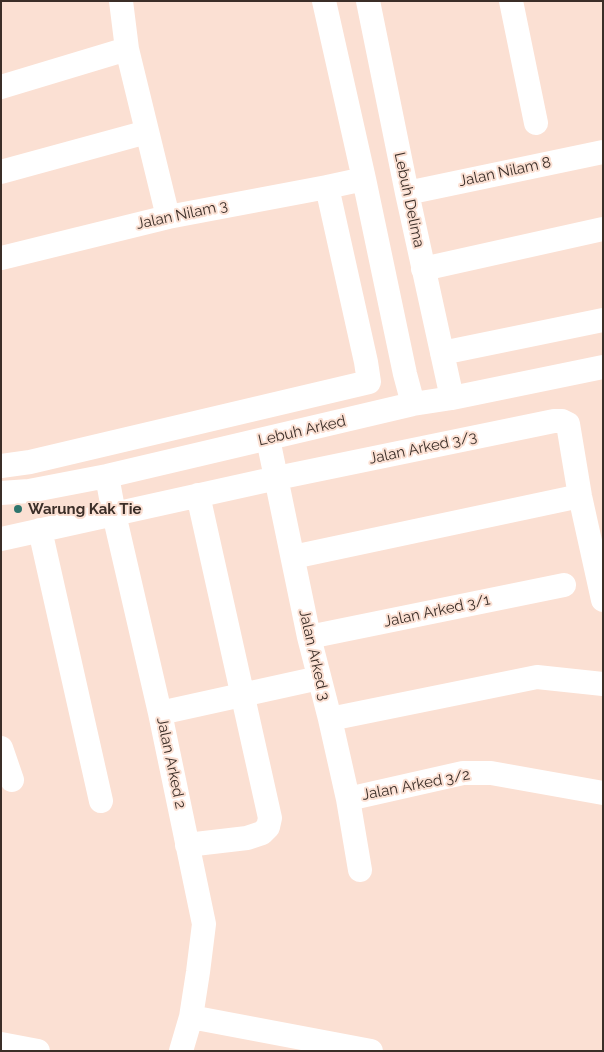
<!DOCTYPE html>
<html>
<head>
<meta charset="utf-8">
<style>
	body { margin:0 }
	#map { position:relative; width:604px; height:1052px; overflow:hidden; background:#fbe0d3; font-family:Raleway,sans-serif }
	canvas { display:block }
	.frame { position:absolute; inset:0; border:2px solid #3b2e28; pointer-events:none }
</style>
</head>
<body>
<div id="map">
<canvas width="604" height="1052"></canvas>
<div class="frame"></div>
</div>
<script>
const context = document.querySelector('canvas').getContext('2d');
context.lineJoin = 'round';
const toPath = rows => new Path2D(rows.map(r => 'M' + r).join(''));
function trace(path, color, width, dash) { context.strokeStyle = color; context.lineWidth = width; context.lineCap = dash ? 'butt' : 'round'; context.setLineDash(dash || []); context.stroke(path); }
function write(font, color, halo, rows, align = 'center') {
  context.font = font + ' Raleway,sans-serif'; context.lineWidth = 4; context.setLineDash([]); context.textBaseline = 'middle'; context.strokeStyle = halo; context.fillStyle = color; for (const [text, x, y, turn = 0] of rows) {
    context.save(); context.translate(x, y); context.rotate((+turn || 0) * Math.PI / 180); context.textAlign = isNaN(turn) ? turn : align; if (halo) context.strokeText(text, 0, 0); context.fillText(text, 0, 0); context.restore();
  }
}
const minor = toPath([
	[121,1,127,49,168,217],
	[324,1,364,179,405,374,413,404],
	[368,1,407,193,452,398],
	[511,1,536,123],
	[1,87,127,49],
	[1,172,147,132],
	[407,193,603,152],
	[1,258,168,217,327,187,364,179],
	[423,269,603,229],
	[442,353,603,320],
	[268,439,309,637,330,719,348,799,360,870],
	[1,466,30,462,369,382,366,362,327,187],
	[107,476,114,514,160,713,204,924,198,972,191,1017,181,1051],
	[1,493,29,491,107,476,413,404,452,398,603,367],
	[40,530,101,801],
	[1,539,277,478,554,421,562,421,568,424,580,496,603,600],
	[293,557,580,496],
	[309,637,564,585],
	[160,713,319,678],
	[330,719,537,677,603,684],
	[1,748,12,780],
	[348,799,463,773,491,773,603,793],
	[187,845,247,838,262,833,268,827,270,818,198,495],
	[191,1017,371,1051],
	[1,1044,38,1051]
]);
const markers = [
	[18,509,5,"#2e756d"]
];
const streetNames = [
	["Jalan Nilam 8",505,172,-12],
	["Lebuh Delima",409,200,78],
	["Jalan Nilam 3",182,215,-12],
	["Lebuh Arked",302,431,-13],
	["Jalan Arked 3/3",423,448,-12],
	["Jalan Arked 3/1",437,611,-12],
	["Jalan Arked 3",314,655,77],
	["Jalan Arked 2",171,763,78],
	["Jalan Arked 3/2",416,785,-11]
];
const poiNames = [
	["Warung Kak Tie",28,509]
];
trace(minor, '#fff', 24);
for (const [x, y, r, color] of markers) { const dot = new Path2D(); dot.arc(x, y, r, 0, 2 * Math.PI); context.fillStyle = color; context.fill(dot); trace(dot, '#fbe0d3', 2); }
write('15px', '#3b2e28', '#fbe0d3', streetNames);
write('bold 15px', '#3b2e28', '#fbe0d3', poiNames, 'left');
</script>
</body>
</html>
